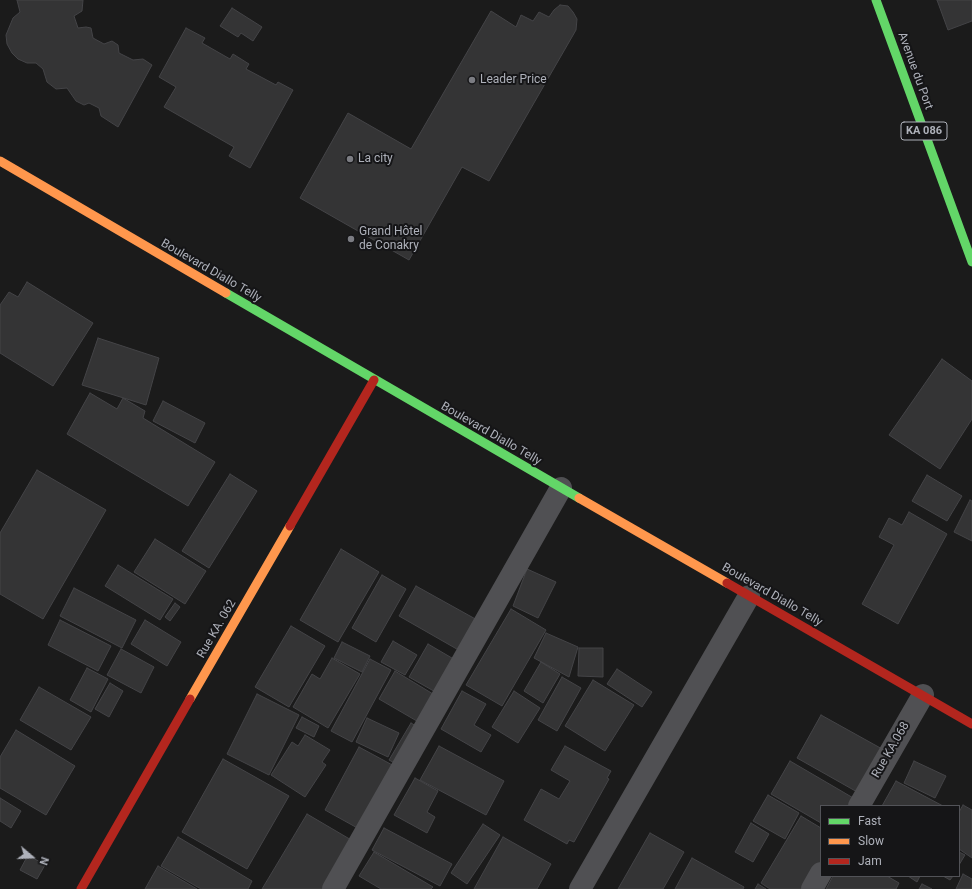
<!DOCTYPE html>
<html>
<head>
<meta charset="utf-8">
<style>
	body { margin:0 }
	#map { position:relative; width:972px; height:889px; overflow:hidden; background:#1b1b1b; font-family:Roboto,sans-serif }
	canvas { display:block }
	.legend { position:absolute; left:820px; top:805px; width:140px; height:72px; box-sizing:border-box; background:#151517; border:1px solid #525358; margin:0; padding:5px 7px; list-style:none; font-size:12px; color:#aeb1ba }
	.legend li { display:flex; align-items:center; gap:8px; height:20px }
	.legend b { width:20px; border:1px solid #525358 }
	.north { position:absolute; left:12px; top:837px; width:40px; height:40px; -webkit-text-stroke:3px #151517; paint-order:stroke; rotate:109deg; font-size:11px; font-weight:700; line-height:16px; text-align:center; color:#aeb1ba }
	.north::after { content:''; display:block; margin:auto; width:14px; height:18px; background:#aeb1ba; clip-path:polygon(50% 0,100% 100%,50% 72%,0 100%) }
</style>
</head>
<body>
<div id="map">
<canvas width="972" height="889"></canvas>
<ul class="legend">
<li><b style="height:5px;background:#63d668"></b>Fast</li>
<li><b style="height:5px;background:#ff974d"></b>Slow</li>
<li><b style="height:5px;background:#b3261e"></b>Jam</li>
</ul>
<div class="north">N</div>
</div>
<script>
const context = document.querySelector('canvas').getContext('2d');
context.lineJoin = 'round';
function paint(path, color) { context.fillStyle = color; context.fill(path, 'evenodd'); }
const toPath = rows => new Path2D(rows.map(r => 'M' + r).join(''));
function trace(path, color, width, dash) { context.strokeStyle = color; context.lineWidth = width; context.lineCap = dash ? 'butt' : 'round'; context.setLineDash(dash || []); context.stroke(path); }
function write(font, color, halo, rows, align = 'center') {
  context.font = font + ' Roboto,sans-serif'; context.lineWidth = 4; context.setLineDash([]); context.textBaseline = 'middle'; context.strokeStyle = halo; context.fillStyle = color; for (const [text, x, y, turn = 0] of rows) {
    context.save(); context.translate(x, y); context.rotate((+turn || 0) * Math.PI / 180); context.textAlign = isNaN(turn) ? turn : align; if (halo) context.strokeText(text, 0, 0); context.fillText(text, 0, 0); context.restore();
  }
}
const building = toPath([
	[17,0,83,0,82,11,74,16,78,28,86,27,91,28,93,38,104,44,112,41,118,45,119,53,133,60,143,59,152,65,118,127,101,116,99,108,89,103,84,105,76,101,67,88,56,89,47,82,43,69,36,63,27,63,18,59,12,53,7,44,6,35,13,18,20,12,17,0],
	[937,0,972,0,972,21,948,30,937,0],
	[560,5,568,6,573,12,577,19,576,30,489,181,462,167,409,260,300,198,348,113,411,149,491,11,516,27,521,15,533,21,539,12,549,17,554,10,560,5],
	[232,8,262,27,253,41,241,33,238,37,220,26,232,8],
	[186,28,205,38,202,43,230,59,233,54,249,64,246,69,276,85,278,82,293,90,250,168,229,156,234,147,164,107,176,87,159,77,186,28],
	[27,282,93,323,53,386,0,353,0,305,9,292,18,297,27,282],
	[98,338,159,358,146,405,82,385,98,338],
	[942,359,972,381,972,419,940,469,889,435,942,359],
	[90,393,117,409,123,398,145,411,143,418,215,462,188,506,67,434,90,393],
	[163,401,205,423,195,443,153,421,163,401],
	[37,470,106,510,43,619,0,594,0,533,37,470],
	[230,474,257,491,209,568,182,551,230,474],
	[927,475,962,496,947,521,912,501,927,475],
	[970,500,972,501,972,541,954,532,970,500],
	[909,512,947,534,898,624,862,604,894,545,879,537,889,518,902,525,909,512],
	[155,539,206,571,185,604,134,572,155,539],
	[341,549,379,572,338,642,300,620,341,549],
	[118,565,173,599,160,620,105,586,118,565],
	[527,569,556,582,538,618,513,606,527,569],
	[382,575,406,589,376,642,352,628,382,575],
	[416,586,479,621,462,652,399,616,416,586],
	[74,588,136,620,122,648,60,616,74,588],
	[175,603,180,607,170,621,165,617,175,603],
	[511,609,546,630,502,706,466,685,511,609],
	[60,620,111,646,98,671,48,645,60,620],
	[145,620,181,642,167,666,131,644,145,620],
	[291,626,325,646,289,707,255,687,291,626],
	[546,633,578,647,569,677,534,658,546,633],
	[393,641,417,655,405,675,381,662,393,641],
	[342,642,370,656,362,672,334,658,342,642],
	[428,644,457,661,439,694,409,677,428,644],
	[579,648,603,648,603,677,578,676,579,648],
	[121,649,154,667,141,693,107,675,121,649],
	[332,658,360,674,328,728,293,707,312,674,320,679,332,658],
	[370,659,391,670,352,742,331,731,370,659],
	[541,662,560,674,543,703,524,691,541,662],
	[87,668,108,679,91,712,70,700,87,668],
	[617,669,652,692,642,707,607,684,617,669],
	[395,671,438,697,422,724,379,699,395,671],
	[562,677,581,688,557,731,538,720,562,677],
	[593,680,634,705,605,751,565,726,593,680],
	[110,683,123,691,109,717,95,709,110,683],
	[39,687,91,717,71,750,20,720,39,687],
	[462,691,486,704,474,725,491,735,481,752,441,729,462,691],
	[514,691,540,708,518,743,492,727,514,691],
	[257,694,299,715,269,775,227,754,257,694],
	[821,715,884,750,859,793,797,758,821,715],
	[302,717,319,726,314,737,296,728,302,717],
	[367,718,399,733,388,757,356,742,367,718],
	[411,723,421,729,400,766,389,760,411,723],
	[16,730,75,766,46,815,0,788,0,757,16,730],
	[305,735,330,750,322,762,326,765,305,797,271,775,292,742,298,746,305,735],
	[439,746,504,781,486,815,420,780,439,746],
	[565,746,611,771,607,778,609,779,574,842,569,840,567,844,524,820,541,789,559,799,570,781,551,770,565,746],
	[359,747,396,767,361,830,325,810,359,747],
	[223,759,289,796,247,869,182,832,223,759],
	[790,761,855,799,851,806,821,806,821,823,771,794,790,761],
	[914,761,946,776,935,798,904,783,914,761],
	[415,778,438,791,427,812,435,817,427,833,394,815,415,778],
	[896,781,943,806,882,806,896,781],
	[768,795,799,813,785,839,753,821,768,795],
	[0,798,21,811,11,828,0,821,0,798],
	[963,805,972,810,972,858,959,849,959,812,963,805],
	[307,814,353,841,325,889,262,889,307,814],
	[801,816,821,828,821,861,804,889,770,889,761,883,801,816],
	[751,823,769,834,753,862,735,852,751,823],
	[483,824,500,835,467,884,451,873,483,824],
	[384,828,452,864,440,886,372,850,384,828],
	[650,833,684,852,663,889,618,889,650,833],
	[178,837,252,881,248,889,201,889,161,866,178,837],
	[503,837,551,864,537,889,474,889,503,837],
	[374,852,433,887,431,889,381,889,359,876,374,852],
	[959,852,965,855,959,865,959,852],
	[28,855,45,865,37,879,20,870,28,855],
	[692,858,744,887,743,889,675,889,692,858],
	[158,866,197,889,145,889,158,866],
	[963,874,972,879,972,889,956,889,963,874],
	[833,876,887,876,899,883,896,889,826,889,833,876],
	[908,876,920,876,917,882,908,876],
	[943,876,953,876,950,880,943,876],
	[758,884,766,889,755,889,758,884],
	[922,884,932,889,919,889,922,884]
]);
const street = toPath([
	[859,806,923,695],
	[333,889,561,488],
	[580,889,749,596],
	[812,889,821,873]
]);
const fast = toPath([
	[876,0,972,262],
	[226,293,579,498]
]);
const slow = toPath([
	[0,161,226,293],
	[579,498,727,583],
	[190,699,290,526]
]);
const jam = toPath([
	[290,526,374,380],
	[727,583,972,724],
	[81,889,190,699]
]);
const markers = [
	[472,80,4,"#7b7c82"],
	[350,159,4,"#7b7c82"],
	[351,239,4,"#7b7c82"]
];
const shields = [
	[924,131,46]
];
const shieldNames = [
	["KA 086",924,131]
];
const streetNames = [
	["Avenue du Port",915,71,70],
	["Boulevard Diallo Telly",211,271,30],
	["Boulevard Diallo Telly",491,434,30],
	["Boulevard Diallo Telly",772,595,30],
	["Rue KA. 062",217,629,-60],
	["Rue KA.068",891,750,-60]
];
const poiNames = [
	["Leader Price",480,80],
	["La city",358,159],
	["Grand Hôtel",359,232],
	["de Conakry",359,246]
];
paint(building, '#343435');
trace(building, '#444447', 1);
trace(street, '#505053', 22);
trace(fast, '#63d668', 9);
trace(slow, '#ff974d', 9);
trace(jam, '#b3261e', 9);
for (const [x, y, r, color] of markers) { const dot = new Path2D(); dot.arc(x, y, r, 0, 2 * Math.PI); context.fillStyle = color; context.fill(dot); trace(dot, '#151517', 1.5); }
for (const [x, y, w] of shields) { const box = new Path2D(); box.roundRect(x - w / 2, y - 9, w, 18, 3); context.fillStyle = '#151517'; context.fill(box); trace(box, '#aeb1ba', 1); }
write('bold 11px', '#aeb1ba', null, shieldNames);
write('12px', '#aeb1ba', '#151517', streetNames);
write('12px', '#aeb1ba', '#151517', poiNames, 'left');
</script>
</body>
</html>
